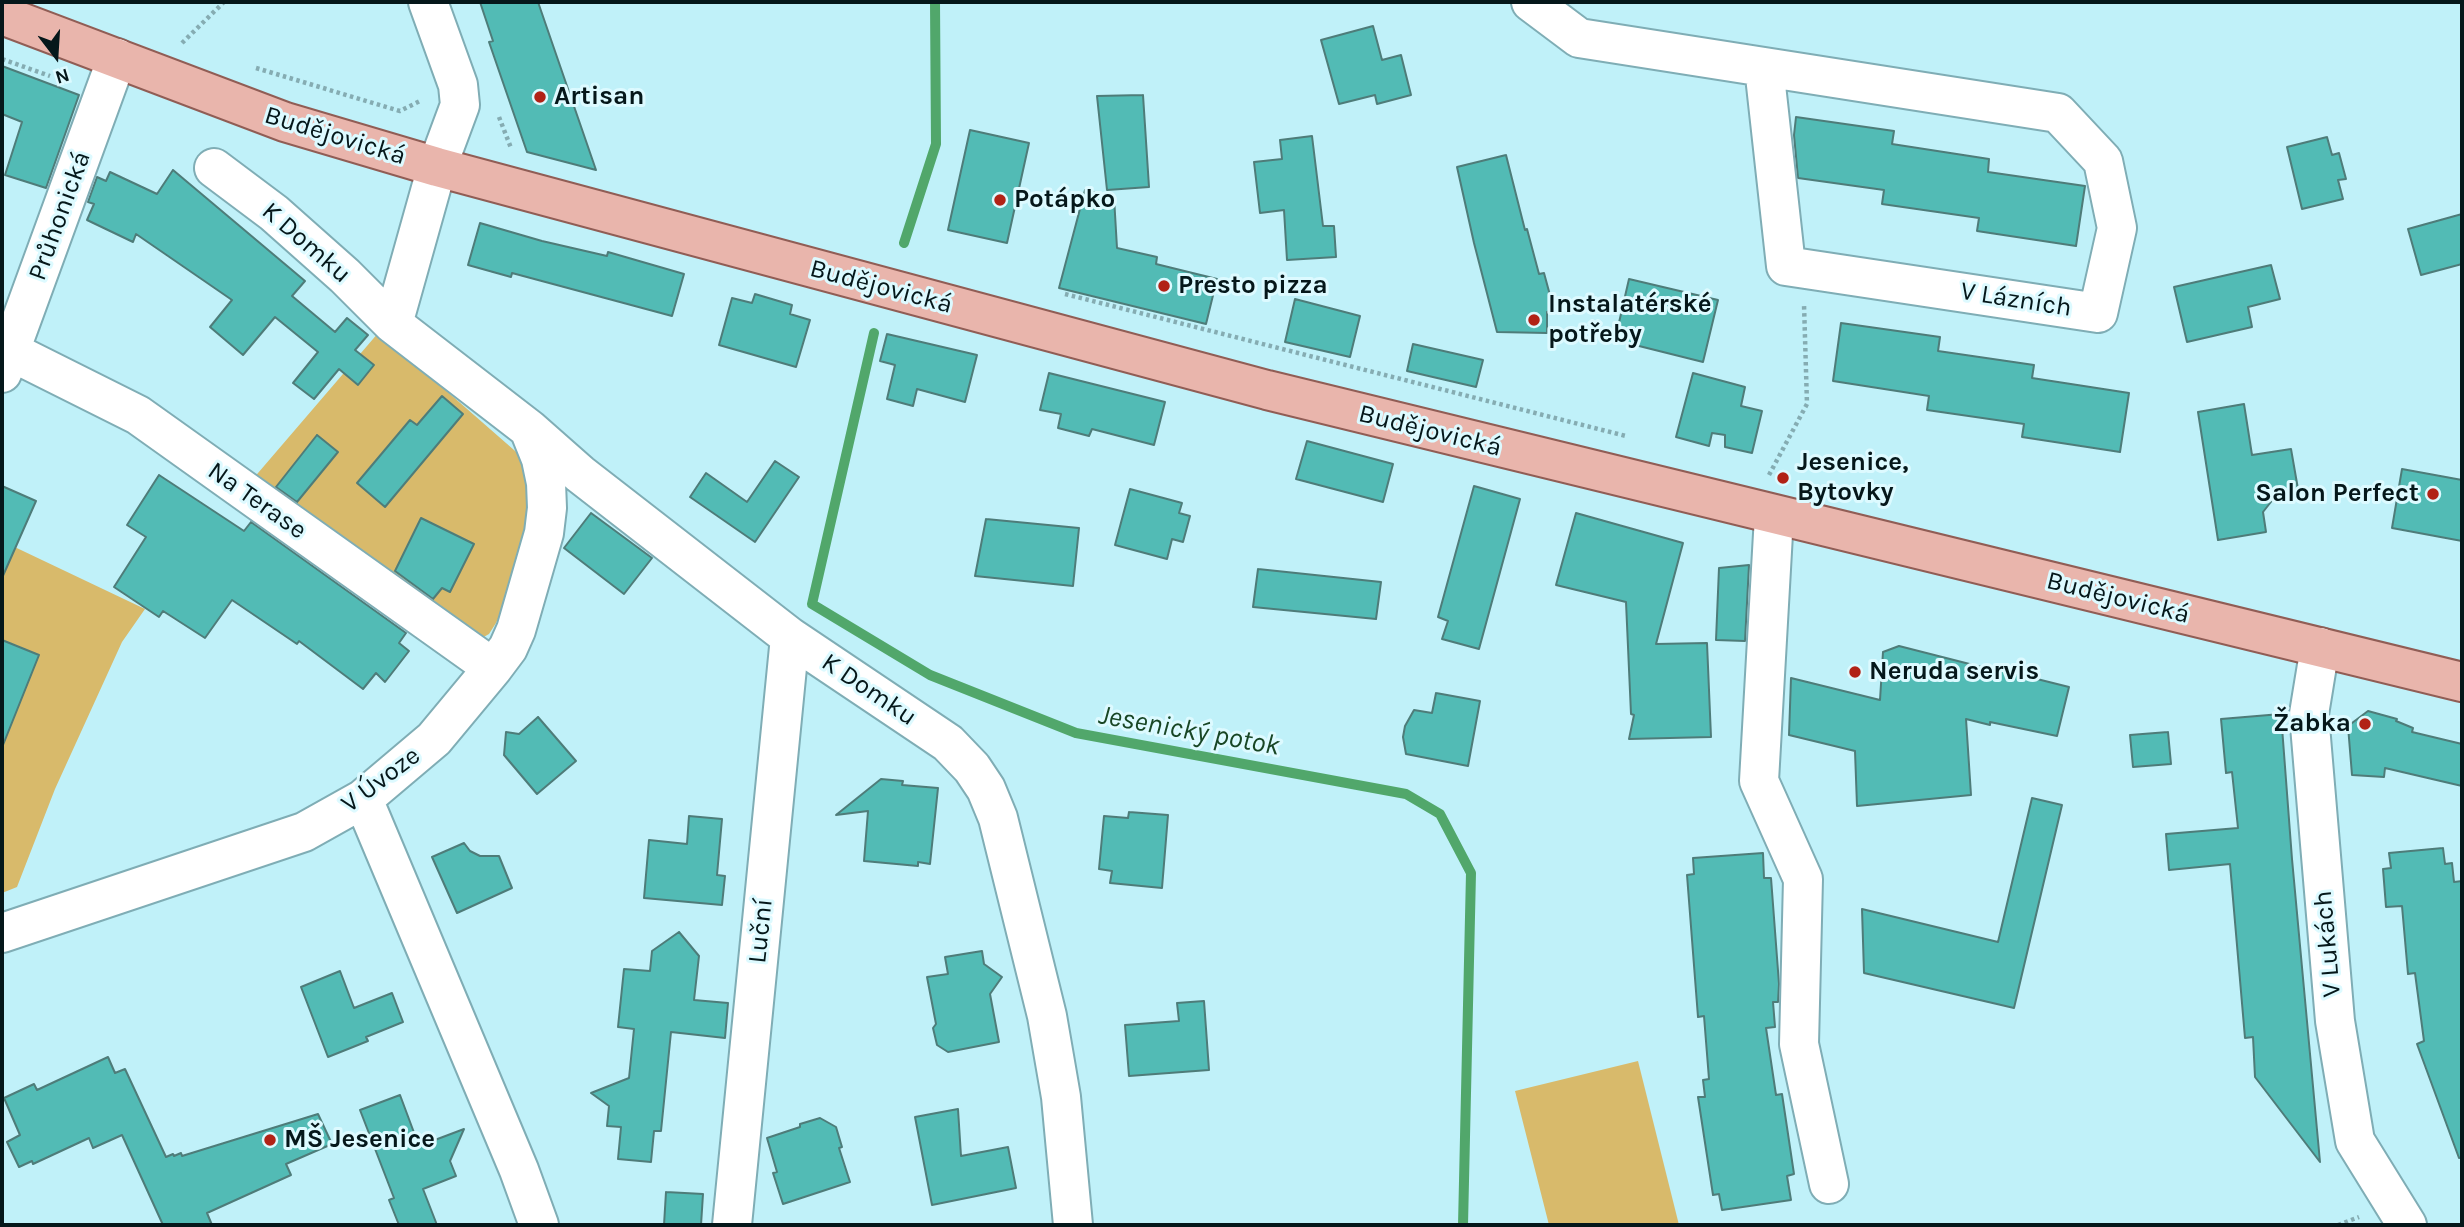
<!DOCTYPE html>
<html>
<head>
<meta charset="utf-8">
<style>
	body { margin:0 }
	#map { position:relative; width:2464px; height:1227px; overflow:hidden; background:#c0f1f9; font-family:Karla,sans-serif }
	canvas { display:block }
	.frame { position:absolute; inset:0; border:4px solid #05171a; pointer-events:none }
	.north { position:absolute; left:21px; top:21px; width:70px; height:70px; -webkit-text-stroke:5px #ddfaff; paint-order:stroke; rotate:163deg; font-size:19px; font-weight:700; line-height:28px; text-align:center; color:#05171a }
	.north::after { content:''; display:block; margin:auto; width:24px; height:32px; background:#05171a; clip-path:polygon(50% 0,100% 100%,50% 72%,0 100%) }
</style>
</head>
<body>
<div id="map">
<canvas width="2464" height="1227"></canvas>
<div class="frame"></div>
<div class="north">N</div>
</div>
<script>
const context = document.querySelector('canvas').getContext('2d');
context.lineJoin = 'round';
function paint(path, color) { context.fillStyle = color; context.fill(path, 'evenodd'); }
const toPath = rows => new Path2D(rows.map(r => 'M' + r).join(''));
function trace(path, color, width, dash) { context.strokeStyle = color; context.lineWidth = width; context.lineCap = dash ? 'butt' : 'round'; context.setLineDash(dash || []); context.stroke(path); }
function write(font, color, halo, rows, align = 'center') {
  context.font = font + ' Karla,sans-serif'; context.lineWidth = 6; context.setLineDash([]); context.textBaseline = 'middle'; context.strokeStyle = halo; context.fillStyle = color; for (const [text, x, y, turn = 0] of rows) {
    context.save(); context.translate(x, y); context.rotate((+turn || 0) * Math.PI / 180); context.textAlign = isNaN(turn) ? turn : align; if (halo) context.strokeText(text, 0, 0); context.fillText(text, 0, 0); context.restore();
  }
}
const green = toPath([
	[379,332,522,457,528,480,529,498,522,552,507,600,496,623,489,634,480,639,252,480],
	[2,541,145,609,122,642,55,789,17,887,2,893],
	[1638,1061,1679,1225,1549,1225,1515,1091]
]);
const stream = toPath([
	[904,243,936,144,935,2],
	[874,333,812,604,930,675,1076,733,1406,794,1440,814,1471,873,1463,1225]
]);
const building = toPath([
	[480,2,538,2,596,170,527,152,489,42,493,41,480,2],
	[1373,26,1382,60,1401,55,1411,95,1377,104,1375,95,1339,104,1321,40,1373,26],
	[2,66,79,95,46,188,5,175,22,122,2,114,2,66],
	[1143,95,1149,187,1107,190,1097,96,1143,95],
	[1796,117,1894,131,1892,144,1989,159,1988,172,2085,186,2076,246,1977,231,1979,218,1882,204,1884,190,1798,178,1794,135,1796,117],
	[970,130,1029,143,1007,243,948,230,970,130],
	[1312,136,1323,226,1334,226,1336,257,1287,260,1284,210,1260,213,1254,162,1282,159,1280,140,1312,136],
	[2327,137,2332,155,2339,153,2346,179,2338,180,2343,199,2302,209,2287,147,2327,137],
	[1506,155,1525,230,1527,229,1539,274,1544,273,1554,310,1547,312,1547,333,1497,332,1474,243,1457,167,1506,155],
	[173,170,305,281,292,296,335,332,347,318,368,335,355,350,374,365,358,385,339,369,314,399,293,383,318,352,275,317,243,355,210,327,232,300,136,234,133,242,87,220,94,204,88,202,97,177,106,181,110,172,157,194,173,170],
	[1085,190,1114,197,1117,248,1157,257,1156,264,1217,279,1206,324,1059,288,1085,190],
	[2462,214,2462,264,2421,275,2408,229,2462,214],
	[480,223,542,241,607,256,608,252,684,274,672,316,512,273,511,277,468,265,480,223],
	[2271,265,2280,299,2248,307,2252,327,2187,342,2174,287,2271,265],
	[1629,279,1718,300,1703,362,1615,340,1629,279],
	[755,294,792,305,790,314,810,320,796,367,719,345,732,298,752,303,755,294],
	[1295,299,1360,316,1350,357,1285,342,1295,299],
	[1841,323,1940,337,1938,351,2034,365,2032,378,2129,393,2120,452,2022,437,2024,424,1927,410,1929,396,1833,381,1841,323],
	[887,334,977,355,965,402,917,389,913,406,887,399,895,365,880,361,887,334],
	[1413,344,1483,360,1476,387,1407,371,1413,344],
	[1049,373,1165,402,1154,445,1092,429,1089,436,1058,428,1061,414,1040,410,1049,373],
	[1693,373,1745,387,1741,406,1762,411,1752,453,1725,447,1725,435,1712,433,1709,446,1676,437,1693,373],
	[442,396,463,414,385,507,357,483,410,420,417,425,442,396],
	[2244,404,2252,455,2291,449,2298,489,2278,493,2263,512,2266,532,2218,540,2198,412,2244,404],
	[317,435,338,452,297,502,276,487,317,435],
	[1307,441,1393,464,1383,502,1296,479,1307,441],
	[775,461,799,477,755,542,690,497,706,473,747,502,775,461],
	[2402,469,2462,480,2462,541,2392,528,2402,469],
	[159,475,244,531,251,522,406,633,399,643,409,651,385,682,376,673,363,689,299,641,297,644,232,600,205,638,163,611,159,617,114,587,146,537,127,525,159,475],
	[2,486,36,501,2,578,2,486],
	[1474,486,1520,499,1479,649,1442,639,1448,621,1438,617,1474,486],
	[1130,489,1182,503,1179,513,1190,516,1183,542,1172,539,1167,559,1115,545,1130,489],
	[591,513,652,558,624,594,564,548,591,513],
	[1576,513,1683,543,1656,644,1707,643,1711,737,1629,739,1634,715,1631,714,1626,602,1556,585,1576,513],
	[421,518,474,544,450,592,442,588,433,599,395,571,421,518],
	[986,519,1079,528,1073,586,975,576,986,519],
	[1749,565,1745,641,1716,640,1719,568,1749,565],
	[1258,569,1381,582,1376,619,1253,607,1258,569],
	[2,640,39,655,3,745,2,745,2,640],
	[1899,646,2001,672,2001,670,2069,687,2057,736,1990,722,1990,725,1966,719,1971,795,1857,806,1855,751,1789,735,1791,678,1880,700,1883,652,1899,646],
	[1436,693,1480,701,1468,766,1406,754,1403,737,1405,726,1414,710,1432,713,1436,693],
	[2368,711,2397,719,2396,721,2413,728,2412,732,2462,744,2462,786,2385,768,2384,777,2352,775,2348,726,2368,711],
	[2281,714,2292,859,2320,1162,2255,1077,2253,1037,2245,1038,2230,864,2169,870,2166,834,2238,828,2232,772,2226,773,2221,719,2281,714],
	[538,717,576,761,537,794,504,755,506,732,519,734,538,717],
	[2168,732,2171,764,2133,767,2130,735,2168,732],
	[881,779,903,781,902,785,938,788,930,864,918,862,918,866,864,861,868,811,836,815,881,779],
	[2032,798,2062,805,2014,1008,1864,973,1862,909,1998,942,2032,798],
	[1129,812,1168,815,1162,888,1110,883,1112,871,1099,869,1104,816,1128,818,1129,812],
	[689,816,722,819,717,875,725,876,722,905,644,898,649,840,687,844,689,816],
	[464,843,470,851,480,856,499,856,512,888,457,913,432,857,464,843],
	[2443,848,2445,864,2452,863,2454,882,2462,881,2462,1157,2459,1158,2417,1044,2424,1041,2415,973,2408,974,2402,906,2386,907,2383,869,2391,868,2389,853,2443,848],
	[1763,853,1764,878,1771,878,1779,984,1778,1002,1773,1002,1775,1027,1766,1028,1776,1095,1782,1094,1794,1174,1787,1176,1791,1200,1722,1210,1719,1194,1713,1195,1698,1097,1705,1097,1703,1080,1709,1079,1704,1016,1698,1017,1687,875,1694,874,1693,858,1763,853],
	[679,932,699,956,694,1000,728,1003,725,1038,671,1032,661,1131,654,1131,651,1162,618,1159,621,1127,607,1126,609,1106,591,1093,629,1078,634,1029,618,1027,624,969,650,971,652,951,679,932],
	[982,951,984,964,1002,977,990,994,999,1042,948,1052,937,1045,933,1028,936,1024,927,977,948,974,945,957,982,951],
	[340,971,354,1008,392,993,403,1022,366,1037,368,1041,328,1057,301,987,340,971],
	[1204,1001,1209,1070,1129,1076,1125,1025,1179,1021,1177,1003,1204,1001],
	[108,1057,115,1073,125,1069,166,1157,173,1154,174,1156,181,1153,182,1156,318,1114,332,1144,286,1164,291,1175,207,1213,212,1225,163,1225,122,1135,93,1148,89,1138,33,1164,32,1161,19,1167,7,1142,20,1135,4,1098,34,1084,37,1090,108,1057],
	[400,1095,419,1146,464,1129,450,1161,456,1176,423,1189,437,1225,399,1225,389,1200,394,1198,360,1110,400,1095],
	[958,1109,961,1156,1008,1147,1016,1188,932,1205,915,1117,958,1109],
	[820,1118,836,1127,842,1147,839,1148,850,1182,783,1204,773,1173,777,1172,767,1138,800,1127,800,1124,820,1118],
	[666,1192,703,1194,701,1225,664,1225,666,1192]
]);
const path = toPath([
	[182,43,224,2],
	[2,59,50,76],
	[256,68,400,111,420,101],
	[499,117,511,148],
	[1065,294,1626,436],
	[1769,475,1807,404,1804,304],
	[2338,1225,2359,1217]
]);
const minor = toPath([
	[428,2,458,85,460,105,437,167,393,324,529,429,580,474,790,637,948,743,972,768,986,789,998,818,1047,1016,1061,1097,1073,1225],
	[1531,2,1579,38,1764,67,2058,113,2103,161,2117,228,2098,313,1786,266,1764,67],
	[214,168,274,213,345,276,393,324],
	[2,354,10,351,138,415,493,668],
	[2,373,117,58],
	[1774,516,1759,781,1803,879,1799,1044,1829,1184],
	[2320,647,2309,714,2335,1021,2355,1141,2407,1225],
	[363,799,519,1170,539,1225],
	[2,933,304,832,363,799,434,739,493,668,508,648,516,630,544,533,547,508,546,483,541,459,529,429],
	[732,1225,790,637]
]);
const major = toPath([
	[2,15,285,122,437,167,1267,390,2462,682]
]);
const markers = [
	[540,97,7,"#b12216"],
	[1000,200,7,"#b12216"],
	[1164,286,7,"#b12216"],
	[1534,320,7,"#b12216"],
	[1783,478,7,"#b12216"],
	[2433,494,7,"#b12216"],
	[1855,672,7,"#b12216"],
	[2365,724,7,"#b12216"],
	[270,1140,7,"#b12216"]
];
const poiNames = [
	["Artisan",554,97],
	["Potápko",1014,200],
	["Presto pizza",1178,286],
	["Instalatérské",1548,305],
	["potřeby",1548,335],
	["Jesenice,",1797,463],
	["Bytovky",1797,493],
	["Salon Perfect",2419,494,"right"],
	["Neruda servis",1869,672],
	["Žabka",2351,724,"right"],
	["MŠ Jesenice",284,1140]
];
const streetNames = [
	["Budějovická",335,136,17],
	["Průhonická",60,216,-70],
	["K Domku",306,243,41],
	["Budějovická",881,287,15],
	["V Lázních",2016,300,9],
	["Budějovická",1430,431,14],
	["Na Terase",257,501,35],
	["Budějovická",2118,598,14],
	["K Domku",869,690,34],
	["V Úvoze",381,780,-37],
	["Luční",761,931,-84],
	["V Lukách",2328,944,-95]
];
const waterNames = [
	["Jesenický potok",1189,731,10]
];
paint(green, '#d8ba6b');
trace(stream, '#51a76b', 10);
paint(building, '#52bbb5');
trace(building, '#4e7c79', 2);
trace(minor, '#7fadb5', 42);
trace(major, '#905d55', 42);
trace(path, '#85acb2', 4.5, [3.5, 3.5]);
trace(minor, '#fff', 38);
trace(major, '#e9b5ac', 38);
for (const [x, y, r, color] of markers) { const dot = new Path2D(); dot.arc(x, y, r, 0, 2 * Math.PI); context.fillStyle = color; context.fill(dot); trace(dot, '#ddfaff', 2.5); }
write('bold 26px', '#05171a', '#ddfaff', poiNames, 'left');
write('26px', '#05171a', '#ddfaff', streetNames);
write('italic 28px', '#184625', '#ddfaff', waterNames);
</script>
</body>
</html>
